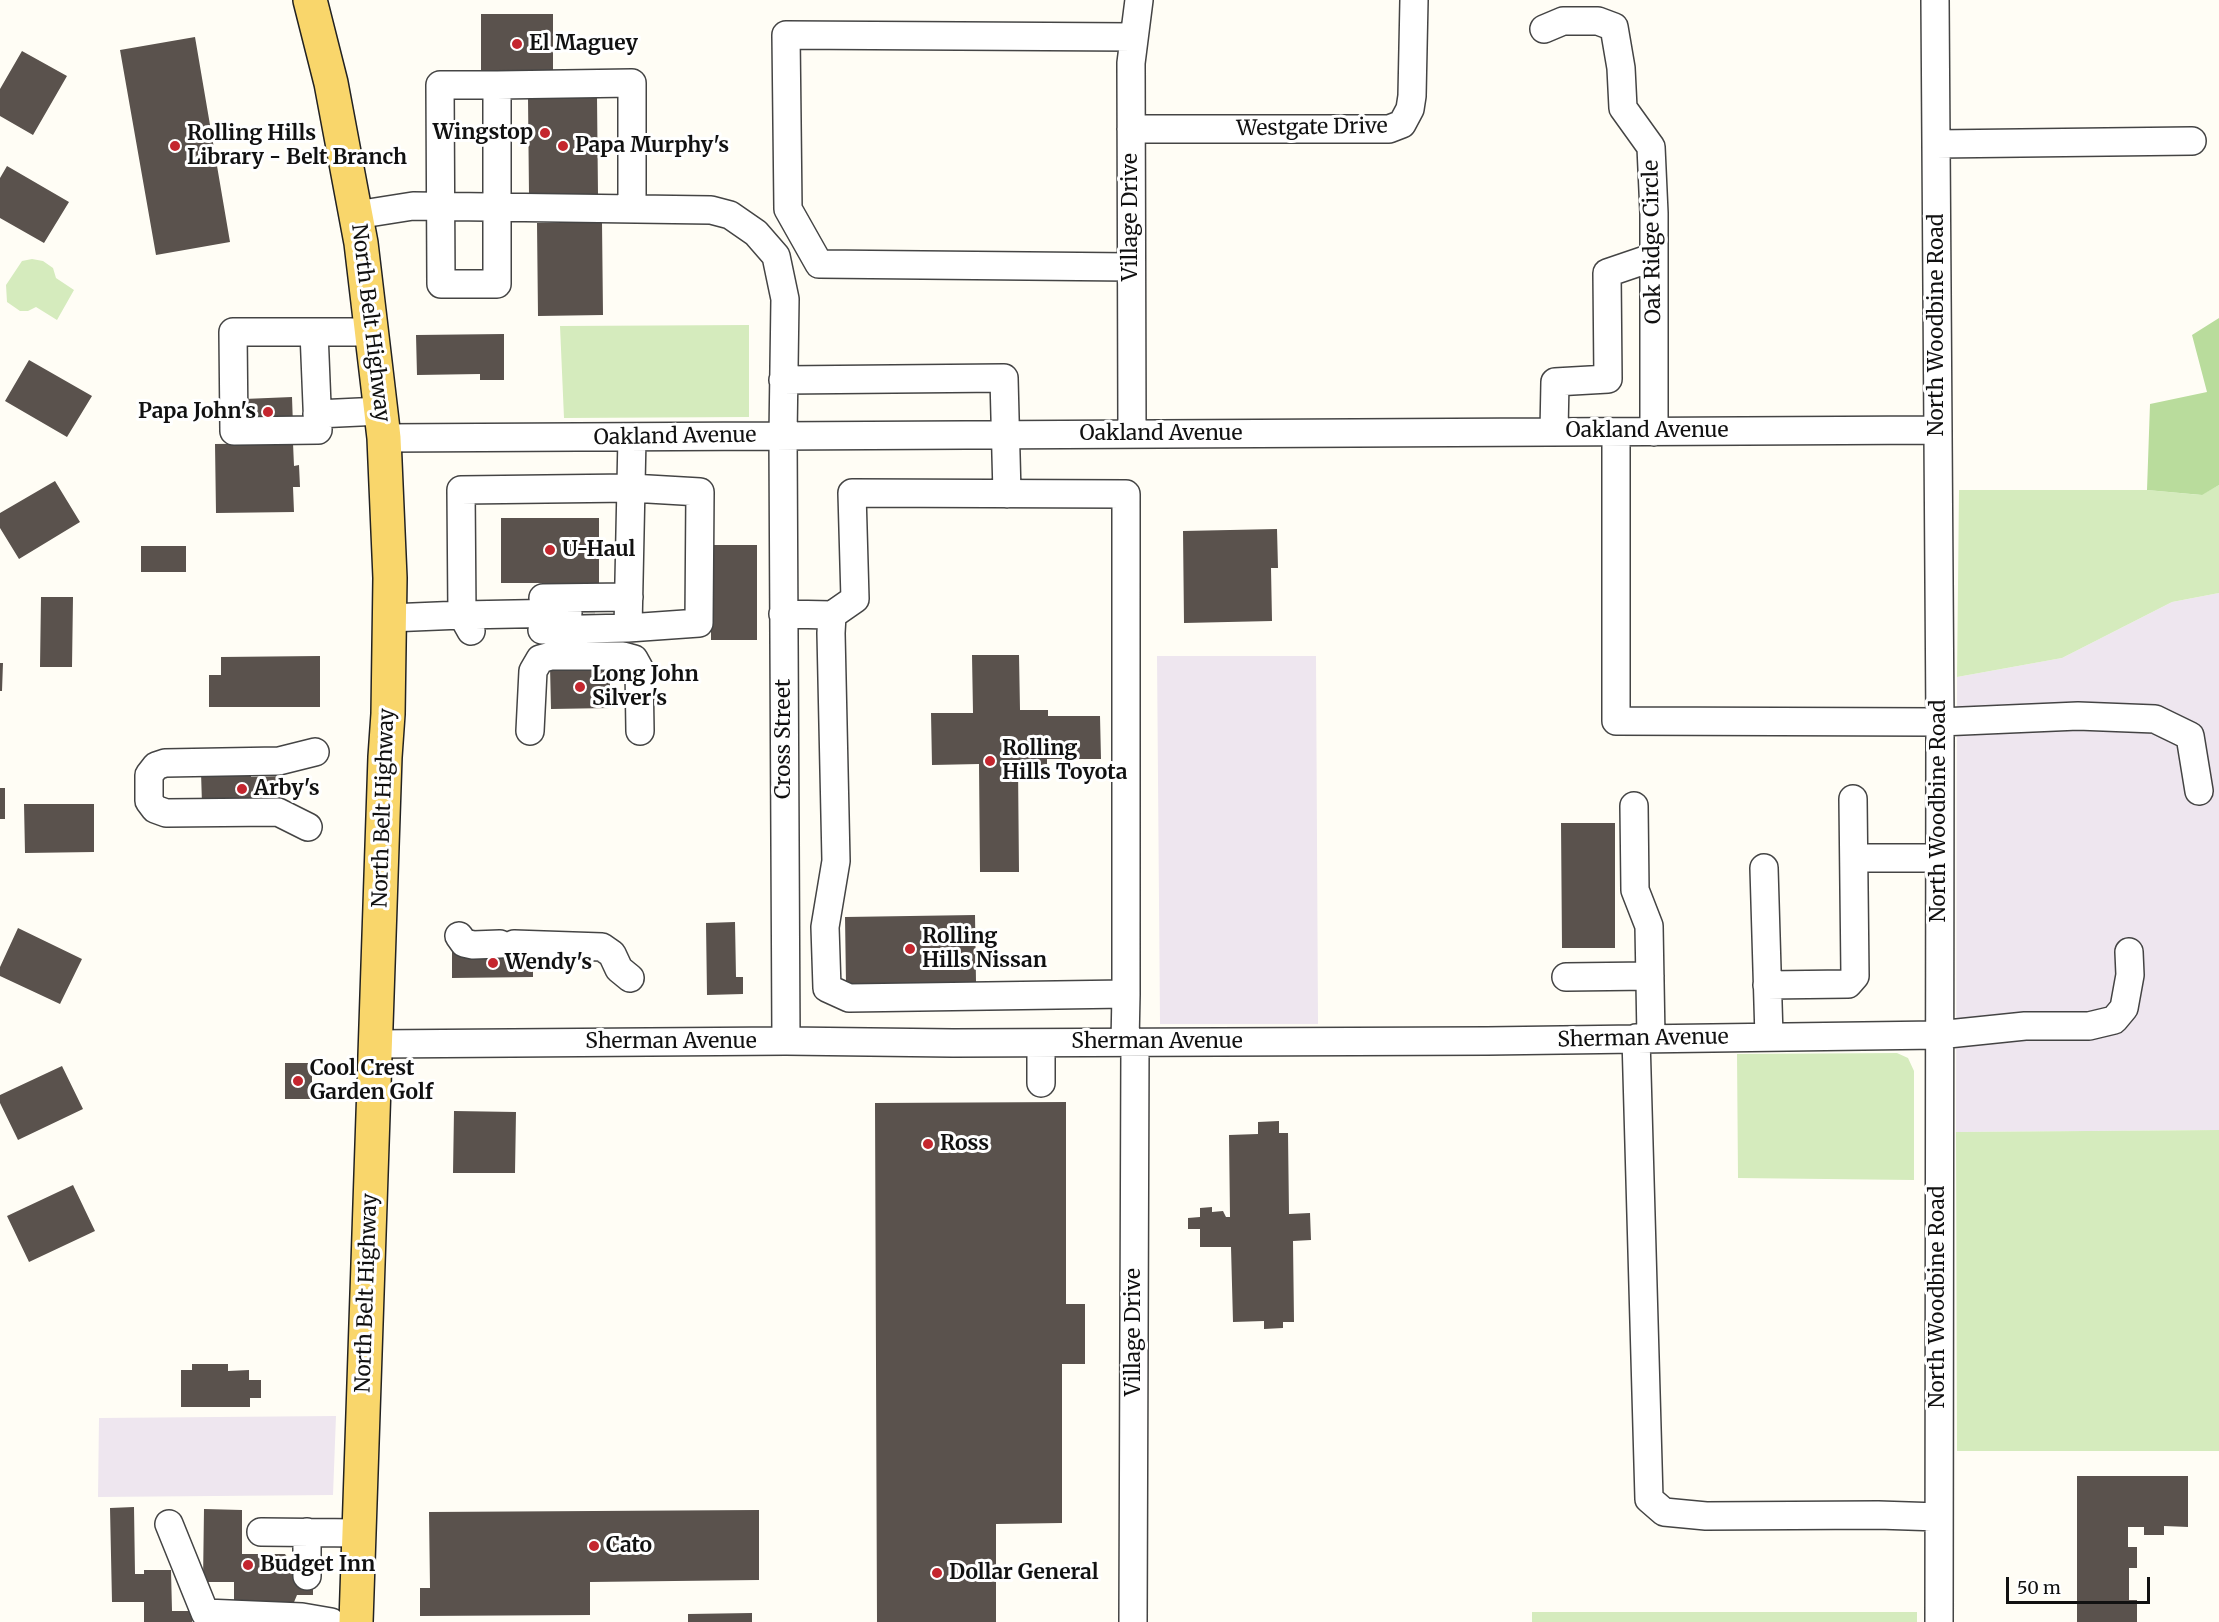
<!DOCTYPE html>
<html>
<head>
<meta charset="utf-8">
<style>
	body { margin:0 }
	#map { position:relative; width:2219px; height:1622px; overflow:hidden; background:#fffdf5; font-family:Merriweather,serif }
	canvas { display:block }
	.scale { position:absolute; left:2006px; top:1577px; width:144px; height:27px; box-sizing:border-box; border:3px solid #111; border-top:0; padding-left:8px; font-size:18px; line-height:21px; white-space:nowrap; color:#111; -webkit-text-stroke:4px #fff; paint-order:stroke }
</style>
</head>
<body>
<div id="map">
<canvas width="2219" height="1622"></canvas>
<div class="scale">50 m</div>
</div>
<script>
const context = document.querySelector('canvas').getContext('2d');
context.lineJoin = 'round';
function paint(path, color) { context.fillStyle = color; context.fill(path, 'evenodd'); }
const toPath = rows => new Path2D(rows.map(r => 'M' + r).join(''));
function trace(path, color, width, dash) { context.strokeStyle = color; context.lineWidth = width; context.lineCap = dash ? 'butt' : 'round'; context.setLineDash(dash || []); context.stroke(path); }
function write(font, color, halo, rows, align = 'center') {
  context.font = font + ' Merriweather,serif'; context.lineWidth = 6; context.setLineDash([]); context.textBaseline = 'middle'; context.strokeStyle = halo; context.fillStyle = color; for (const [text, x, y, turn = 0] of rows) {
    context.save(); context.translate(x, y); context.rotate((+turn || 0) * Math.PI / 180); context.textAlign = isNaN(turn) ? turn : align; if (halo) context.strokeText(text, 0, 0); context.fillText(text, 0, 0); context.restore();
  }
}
const industrial = toPath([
	[2219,593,2219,1130,1956,1132,1957,677,2062,658,2172,602],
	[1157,656,1316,656,1318,1024,1160,1024],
	[336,1416,333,1495,98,1497,99,1418]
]);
const green = toPath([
	[32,259,43,261,53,268,56,278,74,290,57,320,36,307,28,311,20,311,7,302,6,285,22,261],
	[749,325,749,417,564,418,560,326],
	[2219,485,2219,593,2172,602,2062,658,1957,677,1959,490,2147,490,2201,495],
	[1897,1053,1908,1058,1914,1071,1914,1180,1738,1178,1737,1054],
	[2219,1130,2219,1451,1957,1451,1956,1132],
	[1532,1612,1917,1612,1917,1622,1532,1622]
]);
const forest = toPath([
	[2219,318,2219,485,2202,495,2147,490,2150,404,2207,392,2192,335]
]);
const building = toPath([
	[481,14,553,14,553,73,481,73],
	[195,37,230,242,156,255,120,50],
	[22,51,67,76,33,135,0,116,0,89],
	[597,97,598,195,529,195,528,98],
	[7,166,69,202,44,243,0,218,0,178],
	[602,222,603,315,538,316,537,223],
	[504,334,504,380,480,380,480,374,417,375,416,335],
	[29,360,92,396,67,437,5,401],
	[292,397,293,426,245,427,244,399],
	[293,443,294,466,299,465,300,487,293,487,294,512,216,513,215,444],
	[55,481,80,522,19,559,0,528,0,513],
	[501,518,599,518,599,583,501,583],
	[1277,529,1278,568,1271,568,1272,621,1184,623,1183,531],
	[711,545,757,545,757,640,711,640],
	[141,546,186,546,186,572,141,572],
	[41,597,73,597,72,667,40,667],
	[972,655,1019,655,1020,710,1048,710,1048,716,1100,716,1101,759,1047,759,1047,765,1018,765,1019,872,980,872,979,764,932,765,931,713,973,713],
	[320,656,320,707,209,707,209,675,221,675,221,657],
	[0,663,3,663,2,691,0,691],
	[610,665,610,708,551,709,550,666],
	[251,771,251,777,283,776,283,801,202,804,201,772],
	[0,788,5,788,5,819,0,819],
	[24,804,94,804,94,852,25,853],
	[1561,823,1615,823,1615,948,1562,948],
	[975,915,976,982,846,984,845,917],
	[735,922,736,977,743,977,743,994,707,995,706,923],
	[18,928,82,959,60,1004,0,976,0,967],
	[533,947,533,977,452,978,452,949],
	[285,1063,312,1063,312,1099,285,1099],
	[62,1066,83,1109,18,1140,0,1103,0,1095],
	[1066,1102,1066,1304,1085,1304,1085,1364,1062,1364,1062,1523,996,1524,996,1622,877,1622,875,1103],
	[454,1111,516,1112,515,1173,453,1173],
	[1279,1121,1279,1133,1288,1133,1289,1214,1310,1213,1311,1240,1293,1241,1294,1322,1283,1322,1283,1328,1264,1329,1264,1321,1233,1322,1231,1247,1200,1247,1200,1229,1188,1229,1188,1218,1200,1217,1200,1208,1212,1207,1212,1212,1223,1211,1226,1217,1230,1217,1229,1135,1258,1134,1258,1122],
	[73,1185,95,1231,29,1262,7,1216],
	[192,1364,228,1364,228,1371,249,1370,249,1380,261,1380,261,1398,250,1398,250,1407,181,1407,181,1370,192,1370],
	[2077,1476,2188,1476,2188,1527,2164,1526,2164,1535,2144,1535,2144,1527,2128,1527,2128,1547,2137,1547,2137,1568,2129,1568,2129,1600,2137,1600,2137,1622,2077,1622],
	[134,1507,135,1574,144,1574,144,1570,171,1570,172,1611,192,1611,192,1622,144,1622,144,1602,112,1602,110,1508],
	[204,1509,242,1510,242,1554,285,1554,300,1576,313,1576,313,1595,297,1595,292,1607,234,1609,234,1582,203,1582],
	[759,1510,759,1580,590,1582,590,1615,420,1616,420,1588,430,1588,429,1512],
	[752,1613,752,1622,688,1622,688,1614]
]);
const minorTunnel = toPath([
	[568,613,598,612]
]);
const minor = toPath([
	[1935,0,1940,722,1939,1622],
	[1544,29,1563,21,1598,21,1614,27,1621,68,1623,108,1651,147,1654,213,1654,432],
	[497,85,497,284,441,284,440,85,497,85,632,83,632,209],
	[1131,129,1389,129,1402,124,1410,109,1412,96,1414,0],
	[1936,144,2192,141],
	[356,215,413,206,711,210,730,215,756,233,776,256,785,299,783,436,786,1041],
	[1131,267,819,264,788,209,786,35,1133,37],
	[314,332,318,430,234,431,233,332,372,332],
	[783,380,1004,378,1007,494],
	[317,414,381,411],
	[1554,431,1555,382,1608,379,1607,273,1654,257],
	[1616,432,1616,721,1940,722,2078,716,2155,719,2190,736,2199,791],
	[1132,434,1131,63,1139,0],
	[384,438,1938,430],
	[543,598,629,597],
	[568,613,462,615,461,490,631,488,700,492,699,623,628,628],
	[783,614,832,615],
	[389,618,462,615,471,631],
	[542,630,628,628,632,437],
	[530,731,533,671,540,659,551,656,623,656,634,659,639,668,640,731],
	[1634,806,1635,890,1649,926,1651,1038],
	[308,827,278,812,166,813,155,809,149,801,149,775,156,766,165,763,279,761,315,752],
	[1854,858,1939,858],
	[1764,868,1769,1037],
	[459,936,464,943,473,945,500,944],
	[514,944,602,947,612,954,619,969,630,978],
	[1566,977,1650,976],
	[1767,985,1848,984,1855,976,1853,799],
	[1636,1038,1649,1499,1664,1512,1706,1516,1878,1515,1939,1517],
	[1041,1043,1041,1083],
	[1125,1043,1126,994,1126,494,852,493,855,599,832,615,831,633,836,861,825,927,827,988,849,998,1126,994],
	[375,1044,786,1041,953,1043,1487,1041,1938,1035,2025,1026,2089,1026,2114,1020,2124,1008,2130,975,2129,952],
	[169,1524,205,1613,302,1617,331,1622],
	[261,1532,359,1533],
	[307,1576,307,1532],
	[1133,1622,1135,1043]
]);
const major = toPath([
	[310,0,331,83,361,243,384,438,390,578,388,714,385,757,356,1622]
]);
const markers = [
	[517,44,6,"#c4262e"],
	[545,133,6,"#c4262e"],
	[175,146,6,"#c4262e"],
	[563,146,6,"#c4262e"],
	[268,412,6,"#c4262e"],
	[550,550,6,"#c4262e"],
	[580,687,6,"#c4262e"],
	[990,761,6,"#c4262e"],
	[242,789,6,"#c4262e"],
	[910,949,6,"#c4262e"],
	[493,963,6,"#c4262e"],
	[298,1081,6,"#c4262e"],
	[928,1144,6,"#c4262e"],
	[594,1546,6,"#c4262e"],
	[248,1565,6,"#c4262e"],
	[937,1573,6,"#c4262e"]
];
const poiNames = [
	["El Maguey",529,44],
	["Wingstop",533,133,"right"],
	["Rolling Hills",187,134],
	["Library - Belt Branch",187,158],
	["Papa Murphy's",575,146],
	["Papa John's",256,412,"right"],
	["U-Haul",562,550],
	["Long John",592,675],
	["Silver's",592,699],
	["Rolling",1002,749],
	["Hills Toyota",1002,773],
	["Arby's",254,789],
	["Rolling",922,937],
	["Hills Nissan",922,961],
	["Wendy's",505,963],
	["Cool Crest",310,1069],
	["Garden Golf",310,1093],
	["Ross",940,1144],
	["Cato",606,1546],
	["Budget Inn",260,1565],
	["Dollar General",949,1573]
];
const streetNames = [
	["Westgate Drive",1312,128,-1],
	["Village Drive",1131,217,-90],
	["Oak Ridge Circle",1653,242,-91],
	["North Belt Highway",370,323,83],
	["North Woodbine Road",1937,325,-90],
	["Oakland Avenue",1647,431],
	["Oakland Avenue",1161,434],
	["Oakland Avenue",675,437,-1],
	["Cross Street",784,739,-90],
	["North Belt Highway",384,808,-88],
	["North Woodbine Road",1939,811,-90],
	["Sherman Avenue",1643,1039,-1],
	["Sherman Avenue",671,1042],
	["Sherman Avenue",1157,1042],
	["North Belt Highway",367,1293,-88],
	["North Woodbine Road",1938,1297,-90],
	["Village Drive",1134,1332,-90]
];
paint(industrial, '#eee6ef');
paint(green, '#d5ebbd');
paint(forest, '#b9dc9c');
paint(building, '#5a524d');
trace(minorTunnel, '#dbdad3', 27, [27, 14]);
trace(minor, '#444', 30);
trace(major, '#222', 36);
trace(minor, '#fff', 27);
trace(major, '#f9d66b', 33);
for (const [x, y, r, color] of markers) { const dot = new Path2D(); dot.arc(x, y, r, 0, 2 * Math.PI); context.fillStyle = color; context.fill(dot); trace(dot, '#fff', 2); }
write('bold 21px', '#111', '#fff', poiNames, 'left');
write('21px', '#111', '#fff', streetNames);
</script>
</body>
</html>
